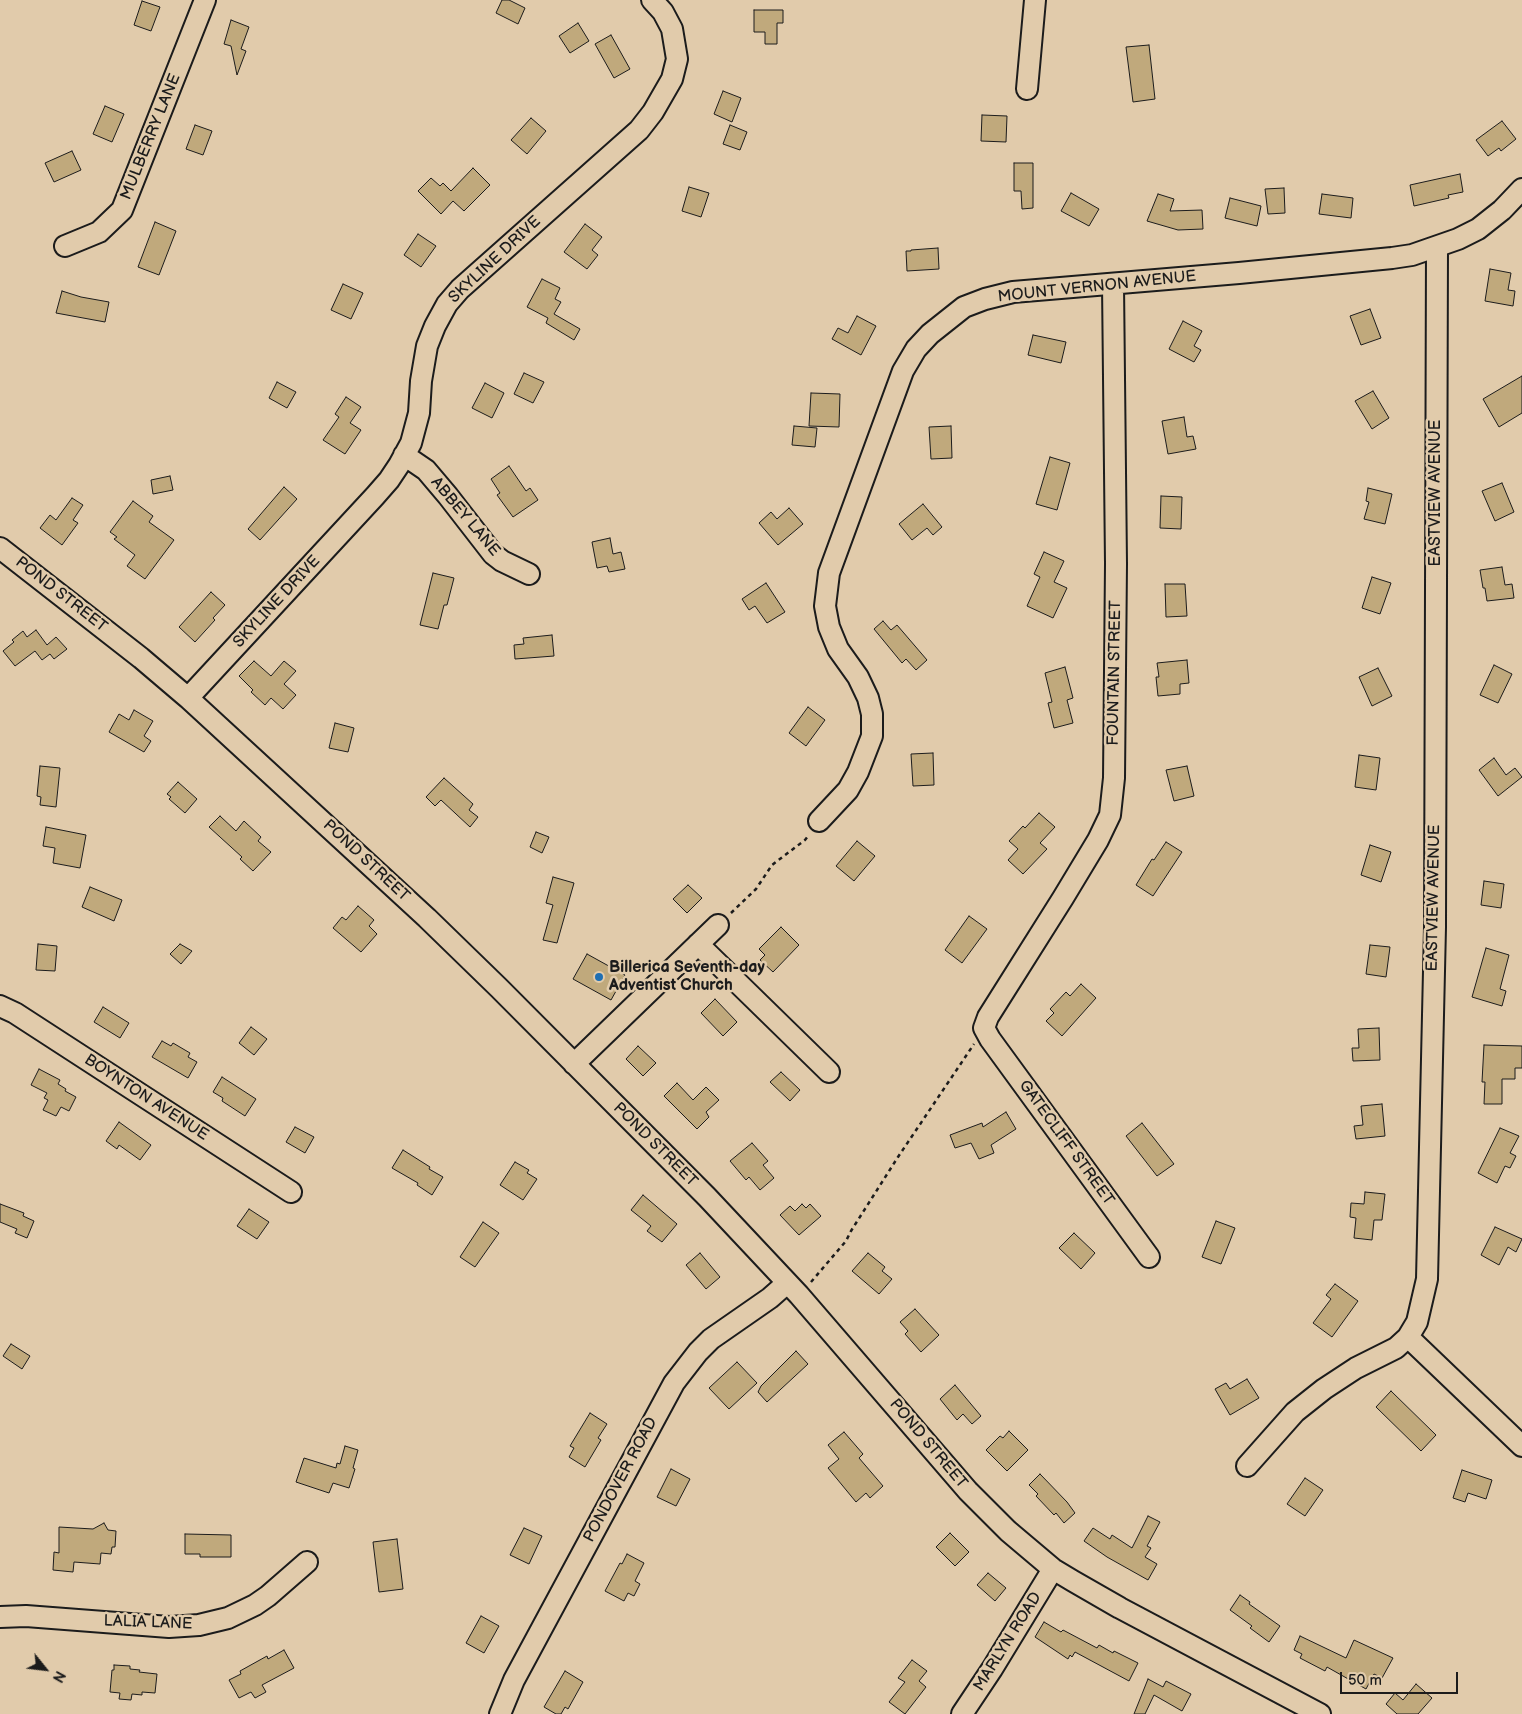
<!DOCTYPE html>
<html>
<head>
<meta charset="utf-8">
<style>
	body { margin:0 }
	#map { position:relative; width:1522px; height:1714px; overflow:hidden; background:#e1cbab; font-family:"Balsamiq Sans",sans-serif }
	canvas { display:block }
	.north { position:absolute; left:20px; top:1644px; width:50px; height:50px; -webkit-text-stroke:4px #e1cbab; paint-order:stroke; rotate:119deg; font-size:14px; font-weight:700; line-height:20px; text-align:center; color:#1c1c1c }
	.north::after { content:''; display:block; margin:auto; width:18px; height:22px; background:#1c1c1c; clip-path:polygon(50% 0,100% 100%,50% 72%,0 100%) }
	.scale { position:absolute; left:1340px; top:1672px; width:118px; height:22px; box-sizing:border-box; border:2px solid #1c1c1c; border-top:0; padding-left:6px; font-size:15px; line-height:18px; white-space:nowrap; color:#1c1c1c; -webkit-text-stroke:4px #e1cbab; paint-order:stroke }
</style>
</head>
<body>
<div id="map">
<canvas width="1522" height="1714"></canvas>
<div class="north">N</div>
<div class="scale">50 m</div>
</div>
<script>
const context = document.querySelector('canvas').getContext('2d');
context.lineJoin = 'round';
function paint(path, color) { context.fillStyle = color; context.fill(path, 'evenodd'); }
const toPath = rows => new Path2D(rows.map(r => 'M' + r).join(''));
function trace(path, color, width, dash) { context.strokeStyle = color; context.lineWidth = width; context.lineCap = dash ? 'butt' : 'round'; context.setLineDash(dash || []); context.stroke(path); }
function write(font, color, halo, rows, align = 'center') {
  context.font = font + ' "Balsamiq Sans",sans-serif'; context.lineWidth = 5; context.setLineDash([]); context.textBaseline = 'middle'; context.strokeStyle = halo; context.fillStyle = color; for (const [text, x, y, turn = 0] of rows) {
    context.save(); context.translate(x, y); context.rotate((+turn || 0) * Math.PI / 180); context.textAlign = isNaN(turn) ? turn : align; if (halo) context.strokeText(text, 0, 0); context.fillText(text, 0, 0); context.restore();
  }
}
const building = toPath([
	[502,0,509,0,525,8,518,24,496,13,502,0],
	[142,1,160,7,151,31,134,25,142,1],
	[754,10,783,10,783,23,777,23,777,44,765,44,765,32,754,32,754,10],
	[231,20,249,27,241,49,246,51,237,75,231,46,224,44,231,20],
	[578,23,589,41,570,53,559,36,578,23],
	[611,35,630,69,614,78,595,44,611,35],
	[1149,45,1155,99,1133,102,1126,47,1149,45],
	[723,91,741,98,732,122,714,114,723,91],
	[105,106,124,114,112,142,93,134,105,106],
	[982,115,1007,116,1006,142,981,141,982,115],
	[531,118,546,131,527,154,511,140,531,118],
	[1502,121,1516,139,1501,151,1499,148,1488,156,1476,140,1502,121],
	[195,125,212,131,203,155,186,149,195,125],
	[730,125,747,132,740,150,723,144,730,125],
	[72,151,81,170,54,182,45,163,72,151],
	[1014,163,1033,163,1033,208,1022,209,1021,191,1014,191,1014,163],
	[473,168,490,185,464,211,453,201,441,214,418,191,431,178,440,186,443,183,451,191,473,168],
	[1460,174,1463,192,1448,195,1449,198,1414,206,1410,185,1460,174],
	[689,187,709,193,701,217,682,211,689,187],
	[1284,188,1285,213,1268,214,1265,189,1284,188],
	[1071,193,1099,209,1089,226,1061,211,1071,193],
	[1158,194,1174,199,1170,211,1202,210,1203,229,1178,230,1147,221,1158,194],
	[1322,194,1353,198,1351,218,1319,214,1322,194],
	[1230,198,1261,206,1257,226,1225,218,1230,198],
	[155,222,176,231,159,275,138,267,155,222],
	[585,224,602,237,592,250,598,255,587,269,564,252,585,224],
	[418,234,436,246,421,267,404,255,418,234],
	[938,248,939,269,907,271,906,251,911,251,911,250,938,248],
	[1490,269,1511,273,1508,290,1515,291,1513,306,1485,301,1490,269],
	[542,279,560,288,555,299,561,302,554,314,580,329,574,340,546,323,548,318,527,307,542,279],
	[343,284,363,293,351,319,331,310,343,284],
	[62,291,81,297,109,302,105,322,56,313,62,291],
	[1370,309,1381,338,1361,345,1350,316,1370,309],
	[857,316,876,326,861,355,832,339,838,328,848,333,857,316],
	[1183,321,1202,331,1194,346,1201,350,1194,362,1169,349,1183,321],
	[1033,335,1066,342,1061,363,1028,355,1033,335],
	[524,373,544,382,533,403,514,394,524,373],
	[1522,376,1522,413,1499,427,1483,399,1522,376],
	[277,382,296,392,287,408,269,398,277,382],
	[485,383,504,393,492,418,472,408,485,383],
	[1373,391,1389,418,1372,429,1355,401,1373,391],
	[811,393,840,394,839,427,809,426,811,393],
	[346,397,361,407,350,423,361,430,345,454,323,440,339,417,335,414,346,397],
	[1184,417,1187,437,1193,436,1196,449,1168,454,1162,421,1184,417],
	[794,426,817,428,815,447,792,445,794,426],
	[951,426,952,458,931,459,929,427,951,426],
	[1050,457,1070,463,1057,510,1036,504,1050,457],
	[509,466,526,491,530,488,538,500,513,517,497,495,500,493,491,479,509,466],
	[170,476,173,490,153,494,151,480,170,476],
	[1502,483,1514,512,1495,521,1482,491,1502,483],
	[284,487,297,499,260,540,248,529,284,487],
	[1368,488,1392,494,1385,524,1364,519,1369,502,1366,501,1368,488],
	[1161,496,1182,497,1181,529,1160,528,1161,496],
	[72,498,83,505,73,520,78,523,62,545,40,528,50,515,56,520,72,498],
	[133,501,153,516,149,522,174,540,145,579,127,566,135,555,114,539,117,537,110,532,133,501],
	[923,504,942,527,933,535,927,528,912,540,899,524,923,504],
	[789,508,803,524,778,545,759,523,771,512,777,519,789,508],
	[610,538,613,554,621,552,625,569,609,572,607,566,597,568,592,542,610,538],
	[1044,552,1064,561,1054,582,1067,588,1053,618,1027,606,1040,577,1034,574,1044,552],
	[1502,567,1505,585,1512,584,1514,598,1487,601,1485,588,1483,588,1480,570,1502,567],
	[433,573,454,578,447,605,444,605,438,629,420,625,433,573],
	[1372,577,1391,583,1380,614,1362,608,1372,577],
	[766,583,785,612,767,623,755,606,749,610,742,599,766,583],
	[1165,584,1185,584,1187,616,1166,617,1165,584],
	[211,592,225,605,213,618,215,620,195,642,179,627,211,592],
	[883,621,891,630,897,625,927,660,916,670,906,659,902,663,874,629,883,621],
	[36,630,47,645,56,637,67,649,54,659,50,654,42,660,35,651,15,666,3,651,14,642,12,640,23,631,27,637,36,630],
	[552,635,554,656,515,659,514,645,524,644,523,638,552,635],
	[1187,660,1189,683,1180,684,1180,694,1158,696,1156,677,1159,677,1157,663,1187,660],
	[254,661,271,676,284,661,296,671,284,684,296,695,283,709,271,698,265,705,251,692,253,690,239,676,254,661],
	[1494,665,1512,674,1498,703,1480,695,1494,665],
	[1065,667,1073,698,1067,700,1073,723,1054,728,1048,703,1052,702,1045,673,1065,667],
	[1378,668,1392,696,1372,706,1359,677,1378,668],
	[808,707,825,720,806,746,789,733,808,707],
	[134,710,153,721,144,736,151,741,144,752,109,732,119,714,129,720,134,710],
	[335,723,354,728,348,752,329,748,335,723],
	[933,753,934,785,913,786,911,754,933,753],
	[1359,755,1380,758,1376,790,1355,787,1359,755],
	[1494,758,1506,775,1515,768,1522,777,1498,796,1479,770,1494,758],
	[40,766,60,768,56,807,40,805,41,797,37,796,40,766],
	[1187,766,1194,796,1174,801,1166,770,1187,766],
	[444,778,473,804,469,810,478,817,470,827,441,800,435,806,426,797,444,778],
	[178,782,197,799,185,813,169,799,171,797,167,794,178,782],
	[1039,813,1055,827,1040,843,1047,849,1023,874,1008,860,1018,849,1009,841,1023,826,1025,828,1039,813],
	[220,816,236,831,244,821,261,837,258,841,271,852,253,871,240,859,242,857,209,827,220,816],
	[46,827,86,835,80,868,53,863,55,848,43,846,46,827],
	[536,832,549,837,542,853,530,847,536,832],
	[857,841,875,856,854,881,836,866,857,841],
	[1166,842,1182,852,1153,896,1136,885,1152,859,1154,860,1166,842],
	[1370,845,1391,852,1381,882,1361,875,1370,845],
	[553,877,574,883,557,943,543,940,553,905,546,903,553,877],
	[1484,881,1504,884,1501,908,1481,905,1484,881],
	[688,885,702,898,687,913,673,899,688,885],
	[90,887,122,900,114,921,82,907,90,887],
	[358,906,374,920,369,926,377,934,361,952,333,928,342,917,346,920,358,906],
	[969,916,987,929,962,963,945,950,969,916],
	[781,927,799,945,773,972,760,960,765,955,759,949,781,927],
	[38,944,57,946,55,971,36,970,38,944],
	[180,944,192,951,181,964,170,954,180,944],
	[1370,945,1390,947,1386,977,1366,974,1370,945],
	[1486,948,1509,955,1500,989,1506,991,1502,1006,1472,997,1486,948],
	[587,954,625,975,611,1000,573,979,587,954],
	[1081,984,1096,998,1062,1036,1046,1021,1054,1013,1050,1009,1066,992,1070,996,1081,984],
	[715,999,737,1022,723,1036,701,1013,715,999],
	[103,1007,129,1023,120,1038,94,1022,103,1007],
	[251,1027,267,1039,254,1055,239,1043,251,1027],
	[1379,1028,1380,1060,1353,1061,1352,1048,1359,1048,1358,1029,1379,1028],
	[162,1041,171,1046,173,1043,190,1053,188,1057,197,1062,188,1078,152,1057,162,1041],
	[1484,1045,1522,1046,1522,1068,1515,1068,1515,1079,1502,1079,1502,1104,1484,1104,1485,1082,1482,1082,1484,1045],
	[638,1046,656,1063,643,1076,626,1059,638,1046],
	[39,1069,60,1080,58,1084,66,1089,65,1091,76,1097,69,1111,61,1107,56,1116,43,1110,48,1100,44,1098,47,1093,31,1085,39,1069],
	[781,1072,800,1090,790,1101,770,1082,781,1072],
	[222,1077,256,1099,245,1116,222,1101,223,1098,213,1092,222,1077],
	[677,1083,693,1100,706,1087,719,1100,706,1112,709,1117,697,1129,664,1096,677,1083],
	[1382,1104,1385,1136,1356,1139,1354,1126,1363,1125,1361,1106,1382,1104],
	[1006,1112,1016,1129,991,1145,994,1153,979,1159,971,1143,955,1148,950,1135,982,1123,983,1127,1006,1112],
	[119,1122,151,1145,140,1160,119,1145,117,1149,106,1141,119,1122],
	[1142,1123,1174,1164,1157,1176,1126,1136,1142,1123],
	[295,1127,314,1137,305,1153,286,1142,295,1127],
	[1500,1128,1519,1136,1510,1153,1516,1156,1510,1168,1505,1166,1497,1183,1478,1173,1500,1128],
	[752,1143,768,1161,763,1165,774,1178,760,1190,749,1177,746,1180,730,1161,752,1143],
	[403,1150,430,1167,429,1169,443,1177,432,1195,417,1185,418,1183,392,1168,403,1150],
	[515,1162,529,1170,527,1173,537,1179,523,1200,500,1185,515,1162],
	[1365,1192,1385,1194,1382,1220,1374,1220,1372,1240,1354,1238,1356,1218,1350,1217,1351,1203,1364,1204,1365,1192],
	[643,1195,677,1224,662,1242,647,1231,651,1226,631,1210,643,1195],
	[0,1204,24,1213,23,1216,34,1221,27,1238,15,1233,17,1229,0,1222,0,1204],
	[802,1204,806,1208,810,1204,821,1216,799,1235,780,1215,790,1206,795,1211,802,1204],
	[249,1209,269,1222,257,1239,237,1226,249,1209],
	[1216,1221,1235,1228,1221,1264,1202,1257,1216,1221],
	[483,1222,499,1233,475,1267,460,1257,483,1222],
	[1495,1227,1522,1239,1516,1252,1508,1247,1499,1265,1481,1255,1495,1227],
	[1074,1233,1095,1253,1081,1269,1059,1248,1074,1233],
	[700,1253,720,1277,706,1289,686,1265,700,1253],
	[868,1253,885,1267,882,1271,892,1279,879,1294,852,1271,868,1253],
	[1335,1284,1358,1301,1332,1337,1313,1323,1331,1299,1326,1295,1335,1284],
	[915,1309,939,1335,921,1352,905,1334,908,1331,900,1322,915,1309],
	[11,1344,30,1356,22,1369,3,1356,11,1344],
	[796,1351,808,1364,767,1402,758,1392,761,1386,796,1351],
	[737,1362,757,1383,729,1409,709,1388,737,1362],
	[1247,1379,1259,1398,1230,1415,1215,1389,1226,1383,1230,1389,1247,1379],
	[955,1385,981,1416,972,1424,963,1414,957,1420,940,1399,955,1385],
	[1391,1391,1436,1435,1421,1451,1376,1407,1391,1391],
	[590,1413,607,1424,598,1438,601,1440,585,1467,569,1457,574,1448,570,1446,590,1413],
	[1009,1431,1028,1450,1007,1471,986,1450,1000,1436,1003,1438,1009,1431],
	[844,1432,863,1454,859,1458,883,1486,870,1498,866,1493,856,1502,828,1468,839,1459,828,1445,844,1432],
	[345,1446,358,1450,353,1468,355,1469,349,1488,333,1483,329,1493,296,1482,304,1458,336,1468,337,1463,340,1464,345,1446],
	[671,1469,690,1479,676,1506,657,1497,671,1469],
	[1462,1470,1492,1480,1486,1499,1468,1493,1465,1502,1453,1498,1462,1470],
	[1040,1474,1067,1502,1075,1513,1064,1523,1056,1513,1054,1515,1036,1496,1038,1494,1029,1485,1040,1474],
	[1305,1478,1323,1490,1305,1516,1287,1504,1305,1478],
	[1148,1516,1160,1522,1147,1546,1151,1548,1145,1557,1157,1564,1148,1580,1107,1557,1084,1541,1093,1528,1110,1539,1112,1535,1132,1548,1148,1516],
	[104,1523,108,1530,116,1531,115,1547,112,1547,111,1554,101,1553,100,1564,74,1562,73,1572,53,1570,54,1552,59,1553,59,1527,93,1529,104,1523],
	[524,1528,542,1536,529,1564,510,1555,524,1528],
	[950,1533,969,1552,955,1566,936,1547,950,1533],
	[185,1534,231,1535,231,1557,200,1557,200,1554,185,1554,185,1534],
	[397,1539,403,1589,379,1592,373,1542,397,1539],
	[627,1554,644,1563,635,1581,640,1584,634,1596,628,1593,624,1601,605,1591,620,1563,622,1564,627,1554],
	[988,1573,1006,1588,995,1601,977,1585,988,1573],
	[1240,1595,1250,1602,1249,1604,1280,1626,1269,1642,1250,1628,1252,1626,1230,1610,1240,1595],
	[481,1616,499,1626,484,1653,466,1643,481,1616],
	[1044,1622,1061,1632,1063,1630,1097,1648,1099,1645,1113,1653,1114,1651,1138,1663,1129,1681,1075,1652,1072,1657,1070,1655,1068,1659,1035,1637,1044,1622],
	[1300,1636,1346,1658,1354,1640,1393,1658,1382,1678,1374,1674,1366,1689,1327,1667,1325,1671,1300,1658,1302,1654,1294,1650,1300,1636],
	[284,1650,294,1668,262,1685,266,1692,255,1698,251,1692,239,1698,229,1680,241,1674,240,1671,267,1656,268,1659,284,1650],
	[912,1660,927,1671,919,1681,926,1687,905,1714,889,1702,905,1682,898,1678,912,1660],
	[114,1665,130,1666,130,1669,140,1670,139,1672,157,1674,155,1693,142,1692,142,1695,132,1694,131,1700,119,1699,120,1693,110,1692,112,1670,114,1670,114,1665],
	[565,1671,583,1682,568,1709,565,1707,561,1714,556,1714,544,1707,565,1671],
	[1148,1679,1163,1687,1166,1681,1191,1694,1182,1711,1154,1695,1145,1714,1134,1714,1148,1679],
	[1416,1684,1432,1698,1418,1714,1397,1714,1386,1704,1395,1693,1403,1700,1416,1684]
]);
const path = toPath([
	[731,913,756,889,772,865,805,840,809,835],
	[811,1282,846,1241,851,1231,898,1157,974,1044]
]);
const minor = toPath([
	[1027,89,1035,0],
	[65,246,99,232,122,210,205,0],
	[1113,284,1116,564,1114,778,1110,815,1098,840,1063,898,988,1017,984,1028,990,1039,1149,1257],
	[404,455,426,470,448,496,493,554,502,561,529,574],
	[0,548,141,658,188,698,427,918,499,988,707,1197,799,1295,968,1491,1008,1531,1053,1569,1073,1581,1120,1608,1320,1714],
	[188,698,375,496,389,480,399,465,411,443,419,413,421,381,427,346,435,326,447,304,460,289,639,130,653,112,672,79,677,59,672,29,663,12,652,0],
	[819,821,848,790,858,772,872,736,872,714,868,698,858,677,838,649,829,627,825,606,829,573,903,371,916,349,930,334,964,307,985,299,1013,292,1239,273,1392,258,1412,255,1458,239,1478,229,1502,210,1522,189],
	[698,944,829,1072],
	[0,1006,15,1013,291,1192],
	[574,1064,718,925],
	[1408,1337,1522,1446],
	[1247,1466,1295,1412,1324,1389,1356,1368,1396,1348,1408,1337,1417,1322,1427,1279,1435,927,1437,247],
	[0,1617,26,1616,169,1627,199,1625,228,1618,255,1605,268,1596,307,1562],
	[500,1714,514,1680,674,1383,698,1352,711,1339,770,1298,787,1283],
	[962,1714,992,1669,1053,1569]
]);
const markers = [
	[599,977,5,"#1f6fb2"]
];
const streetNames = [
	["MULBERRY LANE",151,137,-68],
	["SKYLINE DRIVE",495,260,-43],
	["MOUNT VERNON AVENUE",1097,287,-6],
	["EASTVIEW AVENUE",1436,493,-90],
	["ABBEY LANE",465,517,50],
	["POND STREET",61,595,38],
	["SKYLINE DRIVE",277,602,-47],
	["FOUNTAIN STREET",1115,673,-89],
	["POND STREET",366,861,43],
	["EASTVIEW AVENUE",1434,898,-89],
	["BOYNTON AVENUE",146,1098,33],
	["GATECLIFF STREET",1066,1143,54],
	["POND STREET",655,1145,45],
	["POND STREET",928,1444,50],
	["PONDOVER ROAD",621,1480,-62],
	["LALIA LANE",148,1623,2],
	["MARLYN ROAD",1008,1642,-58]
];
const poiNames = [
	["Billerica Seventh-day",609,968],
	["Adventist Church",609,986]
];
paint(building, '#c0a97c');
trace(building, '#1c1c1c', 1);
trace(minor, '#1c1c1c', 24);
trace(path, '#1c1c1c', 2.5, [4, 4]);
trace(minor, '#e1cbab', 20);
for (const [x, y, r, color] of markers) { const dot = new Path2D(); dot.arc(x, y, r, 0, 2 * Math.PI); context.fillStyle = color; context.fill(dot); trace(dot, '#e1cbab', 2); }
write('16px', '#1c1c1c', '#e1cbab', streetNames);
write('bold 16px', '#1c1c1c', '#e1cbab', poiNames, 'left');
</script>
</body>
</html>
